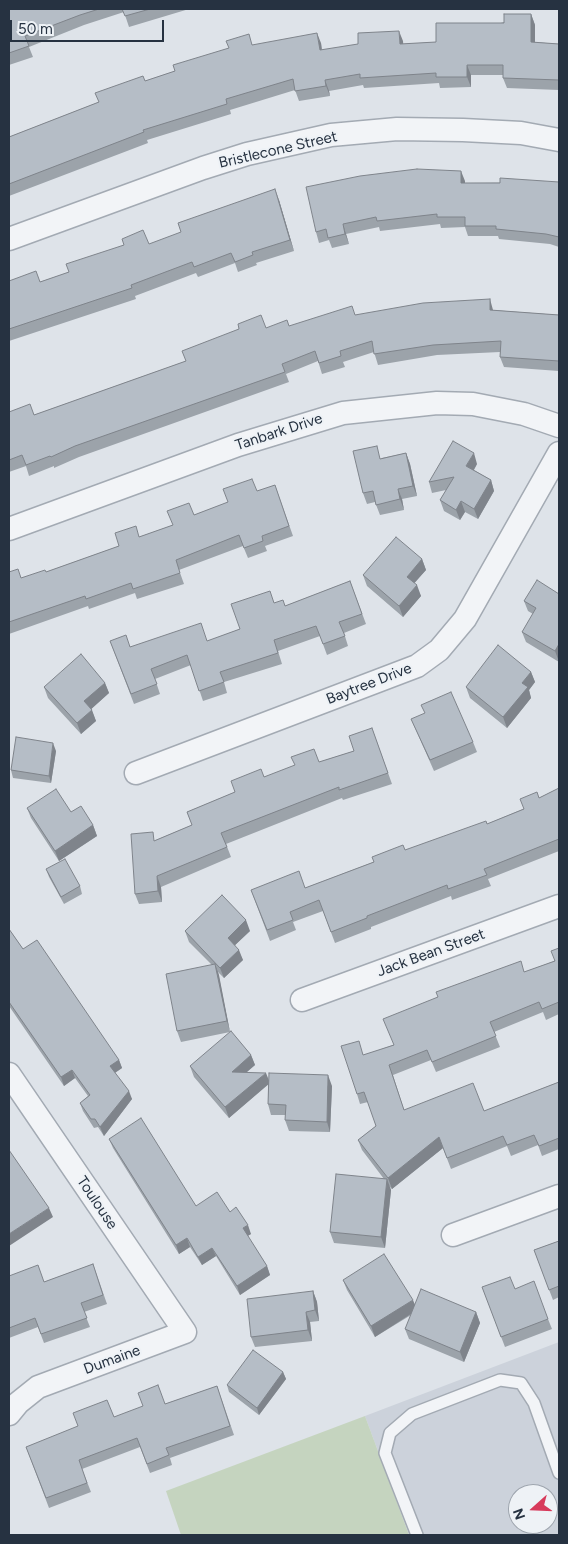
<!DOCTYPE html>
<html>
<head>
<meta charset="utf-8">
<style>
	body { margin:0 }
	#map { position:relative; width:568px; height:1544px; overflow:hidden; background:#dee3e9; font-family:Figtree,sans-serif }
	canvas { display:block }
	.frame { position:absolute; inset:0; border:10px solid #263241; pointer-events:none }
	.north { position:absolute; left:508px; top:1484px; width:50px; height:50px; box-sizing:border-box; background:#eef2f6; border:1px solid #9ea5ae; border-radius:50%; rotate:250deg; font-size:14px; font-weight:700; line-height:20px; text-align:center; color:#263241 }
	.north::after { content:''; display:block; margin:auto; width:18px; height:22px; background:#d73a5b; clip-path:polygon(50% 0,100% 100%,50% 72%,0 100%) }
	.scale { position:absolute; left:10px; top:20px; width:154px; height:22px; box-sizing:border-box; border:2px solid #263241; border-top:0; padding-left:6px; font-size:15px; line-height:18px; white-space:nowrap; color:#263241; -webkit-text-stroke:4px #eef2f6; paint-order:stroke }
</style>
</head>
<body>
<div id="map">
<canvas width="568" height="1544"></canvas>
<div class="frame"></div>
<div class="north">N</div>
<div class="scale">50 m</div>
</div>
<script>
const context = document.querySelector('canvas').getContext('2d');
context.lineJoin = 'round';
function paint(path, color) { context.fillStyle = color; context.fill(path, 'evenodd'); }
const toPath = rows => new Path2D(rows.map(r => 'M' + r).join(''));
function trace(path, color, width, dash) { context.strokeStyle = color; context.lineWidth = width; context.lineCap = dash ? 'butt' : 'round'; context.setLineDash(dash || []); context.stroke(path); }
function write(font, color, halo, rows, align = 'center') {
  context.font = font + ' Figtree,sans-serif'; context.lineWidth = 4; context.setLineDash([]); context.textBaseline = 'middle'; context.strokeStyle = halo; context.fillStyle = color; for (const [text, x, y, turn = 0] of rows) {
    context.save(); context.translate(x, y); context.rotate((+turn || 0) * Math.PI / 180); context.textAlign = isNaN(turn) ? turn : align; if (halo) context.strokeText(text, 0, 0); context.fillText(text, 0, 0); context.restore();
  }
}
const built = toPath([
	[559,1342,559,1535,409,1535,365,1416],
	[518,1494,548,1494,548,1524,518,1524]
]);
const green = toPath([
	[365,1416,409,1535,181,1535,166,1491]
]);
const service = toPath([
	[417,1535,385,1453,390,1433,412,1414,500,1380,521,1383,534,1403,559,1473]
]);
const minor = toPath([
	[9,239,203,168,247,154,331,135,397,129,463,130,521,133,559,140],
	[9,529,238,445,343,413,437,403,473,404,524,414,559,426],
	[136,773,417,666,439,650,465,619,559,453],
	[302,1000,559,906],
	[9,1074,185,1332,38,1387,18,1403,9,1414],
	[453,1235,559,1196]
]);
const wall = toPath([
	[9,9,189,9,129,27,124,12,84,25,29,47,33,57,9,65],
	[531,14,535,25,535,42,559,44,559,90,507,88,503,78,503,75,471,75,471,87,440,88,439,83,364,88,363,85,329,91,330,96,299,101,295,90,230,110,231,114,147,140,148,143,9,196,9,137,99,102,145,81,253,45,321,43,322,50,403,41,403,44,436,42],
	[465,181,465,183,559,182,559,247,550,244,499,239,498,236,468,236,465,227,441,228,440,224,380,231,379,227,346,234,349,244,332,248,329,240,319,243,316,232],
	[279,200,294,251,256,263,257,265,238,272,235,263,198,277,196,273,135,296,136,299,9,341,9,281,40,282],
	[493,310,559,315,559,371,504,367,500,357,500,352,437,355,378,365,374,352,343,362,345,367,322,374,318,361,286,374,289,382,79,457,54,468,54,466,29,476,26,466,9,472,9,412,34,415,186,361,266,328,289,326,355,315],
	[406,453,410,464,417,496,402,499,404,510,380,515,375,502,367,504,363,493,382,458],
	[477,464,474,470,491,480,494,491,478,519,465,512,460,520,444,511,440,500,446,490,432,493,429,482],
	[275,485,293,536,265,546,267,551,248,558,243,546,179,570,184,584,137,599,135,593,89,609,88,606,9,634,9,572,21,578,46,572,119,546,139,537,173,525,194,515],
	[422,559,426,570,414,583,421,596,403,617,367,586,363,575],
	[350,581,366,624,344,633,348,646,327,655,320,636,278,651,282,664,224,682,227,693,203,701,191,665,155,679,160,694,134,704,110,641,130,647,208,641,240,629,274,603,285,606],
	[559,594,559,662,526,642,522,632,533,614,528,611,524,601],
	[531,672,535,682,529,690,531,698,507,728,470,698,466,687],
	[105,683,109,693,91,709,96,721,81,734,48,698,44,687],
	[411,719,473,742,477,752,434,771],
	[372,728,392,784,343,800,342,798,226,844,231,857,161,887,162,902,139,904,135,894,156,840,192,825,187,812,235,792,264,777,319,762,354,751],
	[56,751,51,783,13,778,11,770],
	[559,788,559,851,488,879,491,886,452,900,451,896,371,927,371,929,335,943,323,911,293,922,296,930,270,941,251,890,305,888,405,850,487,824,523,809,539,798],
	[27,808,93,825,97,836,59,861,31,818],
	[46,869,80,886,82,894,64,904,49,877],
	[9,929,23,949,119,1060,122,1068,115,1073,132,1099,104,1136,98,1127,94,1128,83,1111,80,1103,88,1096,75,1078,64,1086,9,1006],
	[185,931,250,931,235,945,243,960,224,978,218,972,230,1032,181,1042,177,1031,212,965,189,942],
	[559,948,559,1014,546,1020,543,1012,494,1032,500,1047,436,1072,431,1060,393,1075,404,1110,484,1111,559,1082,559,1149,542,1156,538,1145,511,1156,507,1146,451,1169,443,1148,392,1189,389,1186,391,1190,385,1248,334,1243,330,1232,384,1179,362,1150,358,1140,376,1126,368,1102,360,1104,357,1094,364,1055,393,1045,525,972,554,961],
	[251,1055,255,1065,247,1072,268,1080,332,1086,330,1132,289,1131,285,1120,286,1115,271,1115,268,1104,268,1084,229,1118,194,1077,190,1066],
	[109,1139,196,1206,230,1212,251,1234,247,1236,267,1266,270,1275,240,1295,216,1256,202,1265,190,1247,179,1254,113,1148],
	[559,1241,559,1297,553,1300,534,1250],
	[93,1264,107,1304,84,1312,90,1327,44,1343,38,1327,9,1338,9,1276,44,1282],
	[343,1280,415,1304,476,1312,480,1323,464,1362,409,1339,405,1329,411,1315,375,1337,347,1290],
	[482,1287,515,1289,548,1319,552,1329,505,1347],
	[313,1291,317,1302,319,1321,310,1322,312,1341,255,1347,251,1337],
	[283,1372,286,1379,259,1415,229,1392,227,1385],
	[217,1386,234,1435,170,1458,172,1465,150,1473,140,1447,82,1469,91,1492,49,1508,26,1447,114,1417,165,1404]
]);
const shadedWall = toPath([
	[531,14,535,25,535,52,531,42],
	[399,31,403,41,404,54,400,44],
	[317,33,321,43,323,61,320,50],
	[467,65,471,75,471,87,467,77],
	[325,80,329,91,330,96,326,86],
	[461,171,465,181,465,193,461,183],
	[275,189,279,200,294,251,290,240],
	[343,224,349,244,345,234],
	[490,299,493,310,494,320,490,310],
	[406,453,410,464,417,496,413,486],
	[474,453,477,464,470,476,466,466],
	[491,480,494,491,478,519,474,509],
	[398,489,402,499,404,510,400,499],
	[461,501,465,512,460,520,456,510],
	[422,559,426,570,411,587,407,577],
	[417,585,421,596,403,617,399,606],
	[559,644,559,662,555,651],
	[531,672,535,682,529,690,531,698,507,728,503,717,522,683],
	[105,683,109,693,88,712,84,701],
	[92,710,96,721,81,734,77,723],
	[53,743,56,751,51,783,49,776],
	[93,825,97,836,59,861,55,851],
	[157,876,161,887,162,902,158,891],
	[246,920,250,931,232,948,228,938],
	[239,950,243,960,224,978,220,968],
	[215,964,219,975,230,1032,227,1021],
	[251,1055,255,1065,235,1082,232,1072],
	[119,1060,122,1068,113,1074,110,1066],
	[72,1070,75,1078,64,1086,61,1077],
	[266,1073,270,1083,229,1118,225,1107],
	[328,1075,332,1086,330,1132,327,1122],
	[129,1091,132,1099,104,1136,100,1127],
	[439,1137,443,1148,392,1189,388,1178],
	[387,1179,391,1190,385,1248,381,1237],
	[49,1208,53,1217,9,1246,9,1234],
	[248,1225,251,1234,246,1237,243,1228],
	[187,1238,190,1247,179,1254,176,1245],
	[212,1248,216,1256,202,1265,198,1257],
	[267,1266,270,1275,240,1295,237,1286],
	[313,1291,317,1302,319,1321,315,1310],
	[413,1300,417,1310,375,1337,371,1326],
	[306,1312,310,1322,312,1341,308,1330],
	[476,1312,480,1323,464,1362,460,1352],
	[283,1372,286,1379,259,1415,257,1408]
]);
const building = toPath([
	[9,9,99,9,80,15,25,36,29,46,9,53,9,9],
	[122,9,150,9,125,16,122,9],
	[504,14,531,14,531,42,559,44,559,80,503,78,503,65,467,65,467,77,436,77,436,73,360,78,360,74,325,80,326,86,295,91,293,79,226,99,227,104,143,130,144,132,9,184,9,137,99,102,95,93,143,76,145,81,175,71,173,65,229,48,226,41,249,34,252,45,317,33,320,50,358,44,358,33,399,31,400,44,436,42,436,23,504,23,504,14],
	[417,169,461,171,461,183,500,183,500,178,559,182,559,237,546,234,496,229,496,226,465,226,465,217,437,217,437,214,377,221,376,217,343,224,345,234,328,238,326,229,316,232,306,187,360,176,417,169],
	[275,189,290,240,252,252,253,255,235,262,231,253,194,267,192,262,131,285,132,288,9,329,9,281,36,271,40,282,69,272,66,264,124,245,122,239,143,230,149,244,181,232,178,223,275,189],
	[490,299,490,310,559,315,559,361,500,357,501,341,433,345,374,354,372,341,340,351,341,356,319,363,315,351,282,364,285,372,75,446,51,457,50,456,26,465,22,455,9,460,9,412,30,404,34,415,186,361,182,351,239,329,238,324,261,315,266,328,287,320,289,326,352,306,355,315,423,303,490,299],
	[453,441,474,453,466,466,491,480,474,509,461,501,456,510,440,500,454,477,429,482,453,441],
	[377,446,380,459,406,453,413,486,398,489,400,499,376,505,373,491,363,493,353,451,377,446],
	[252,479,257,491,275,485,289,526,262,536,263,541,244,548,239,535,176,560,180,573,133,589,131,583,86,599,85,596,9,622,9,572,18,569,21,578,45,570,46,572,119,546,115,533,136,526,139,537,173,525,167,511,189,503,194,515,228,502,223,489,252,479],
	[396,537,422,559,407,577,417,585,399,606,363,575,396,537],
	[537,580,559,594,559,644,555,651,522,632,536,608,524,601,537,580],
	[350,581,362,614,339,622,345,636,323,644,316,626,274,640,278,653,220,672,224,682,199,691,187,655,151,669,157,684,131,694,110,641,126,635,130,647,201,623,207,641,240,629,231,604,270,591,274,603,283,600,285,606,350,581],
	[498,645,531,672,522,683,528,687,503,717,466,687,498,645],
	[81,654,105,683,84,701,92,710,77,723,44,687,81,654],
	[451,692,473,742,430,760,411,719,425,713,421,705,451,692],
	[372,728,388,773,339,790,339,787,221,833,227,847,157,876,158,891,135,894,131,834,153,832,154,841,192,825,187,812,235,792,231,781,261,769,264,777,295,765,291,757,314,749,319,762,354,751,349,736,372,728],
	[16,737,53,743,49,776,11,770,16,737],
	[559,788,559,839,484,869,487,875,448,889,447,885,367,916,367,918,331,932,319,900,290,912,293,920,267,930,251,890,299,871,305,888,374,862,372,857,403,845,405,850,486,821,487,824,524,809,520,799,537,792,539,798,559,788],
	[56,789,71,812,81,806,93,825,55,851,27,808,56,789],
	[65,859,80,886,61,897,46,869,65,859],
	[222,895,246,920,228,938,239,950,220,968,185,931,222,895],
	[9,929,23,949,37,940,119,1060,110,1066,129,1091,100,1127,95,1119,91,1119,80,1103,90,1095,72,1070,61,1077,9,1002,9,929],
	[559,948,559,1002,542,1009,539,1002,490,1022,496,1036,432,1062,427,1050,389,1065,404,1110,473,1083,484,1111,559,1082,559,1138,539,1146,534,1135,507,1145,503,1136,447,1158,439,1137,388,1178,358,1140,376,1126,364,1092,357,1094,341,1046,359,1041,363,1055,394,1045,383,1019,438,997,436,992,521,961,524,972,555,961,551,951,559,948],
	[215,964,227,1021,177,1031,166,974,215,964],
	[231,1031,251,1055,232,1072,266,1073,225,1107,190,1066,231,1031],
	[269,1073,328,1075,327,1122,285,1120,286,1105,268,1104,269,1073],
	[141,1118,196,1206,217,1192,230,1212,236,1207,248,1225,243,1228,267,1266,237,1286,212,1248,198,1257,187,1238,176,1245,109,1139,141,1118],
	[9,1150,49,1208,9,1234,9,1150],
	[336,1174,387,1179,381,1237,330,1232,336,1174],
	[559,1241,559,1286,549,1290,534,1250,559,1241],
	[384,1254,413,1300,371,1326,343,1280,384,1254],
	[93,1264,103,1295,81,1303,87,1318,41,1334,35,1318,9,1328,9,1276,38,1265,44,1282,93,1264],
	[510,1277,515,1289,534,1281,548,1319,501,1337,482,1287,510,1277],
	[421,1289,476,1312,460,1352,405,1329,421,1289],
	[313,1291,315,1310,306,1312,308,1330,251,1337,247,1299,313,1291],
	[253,1350,283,1372,257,1408,227,1385,253,1350],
	[158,1385,165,1404,217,1386,230,1426,166,1448,169,1455,147,1464,137,1438,79,1460,87,1483,46,1498,26,1447,78,1426,73,1413,107,1400,114,1417,143,1406,138,1393,158,1385]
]);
const streetNames = [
	["Bristlecone Street",278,150,-13],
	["Tanbark Drive",279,432,-18],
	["Baytree Drive",369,684,-21],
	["Jack Bean Street",431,953,-20],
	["Toulouse",97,1203,56],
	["Dumaine",112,1360,-20]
];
paint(built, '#ccd2db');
paint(green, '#c5d4bf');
trace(service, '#a3aab3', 14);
trace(minor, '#a3aab3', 25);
trace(service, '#f2f4f7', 11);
trace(minor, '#f2f4f7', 22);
paint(wall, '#9ca3aa');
paint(shadedWall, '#7f848b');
paint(building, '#b5bdc6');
trace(building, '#7f848b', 1);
write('15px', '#263241', '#eef2f6', streetNames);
</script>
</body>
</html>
